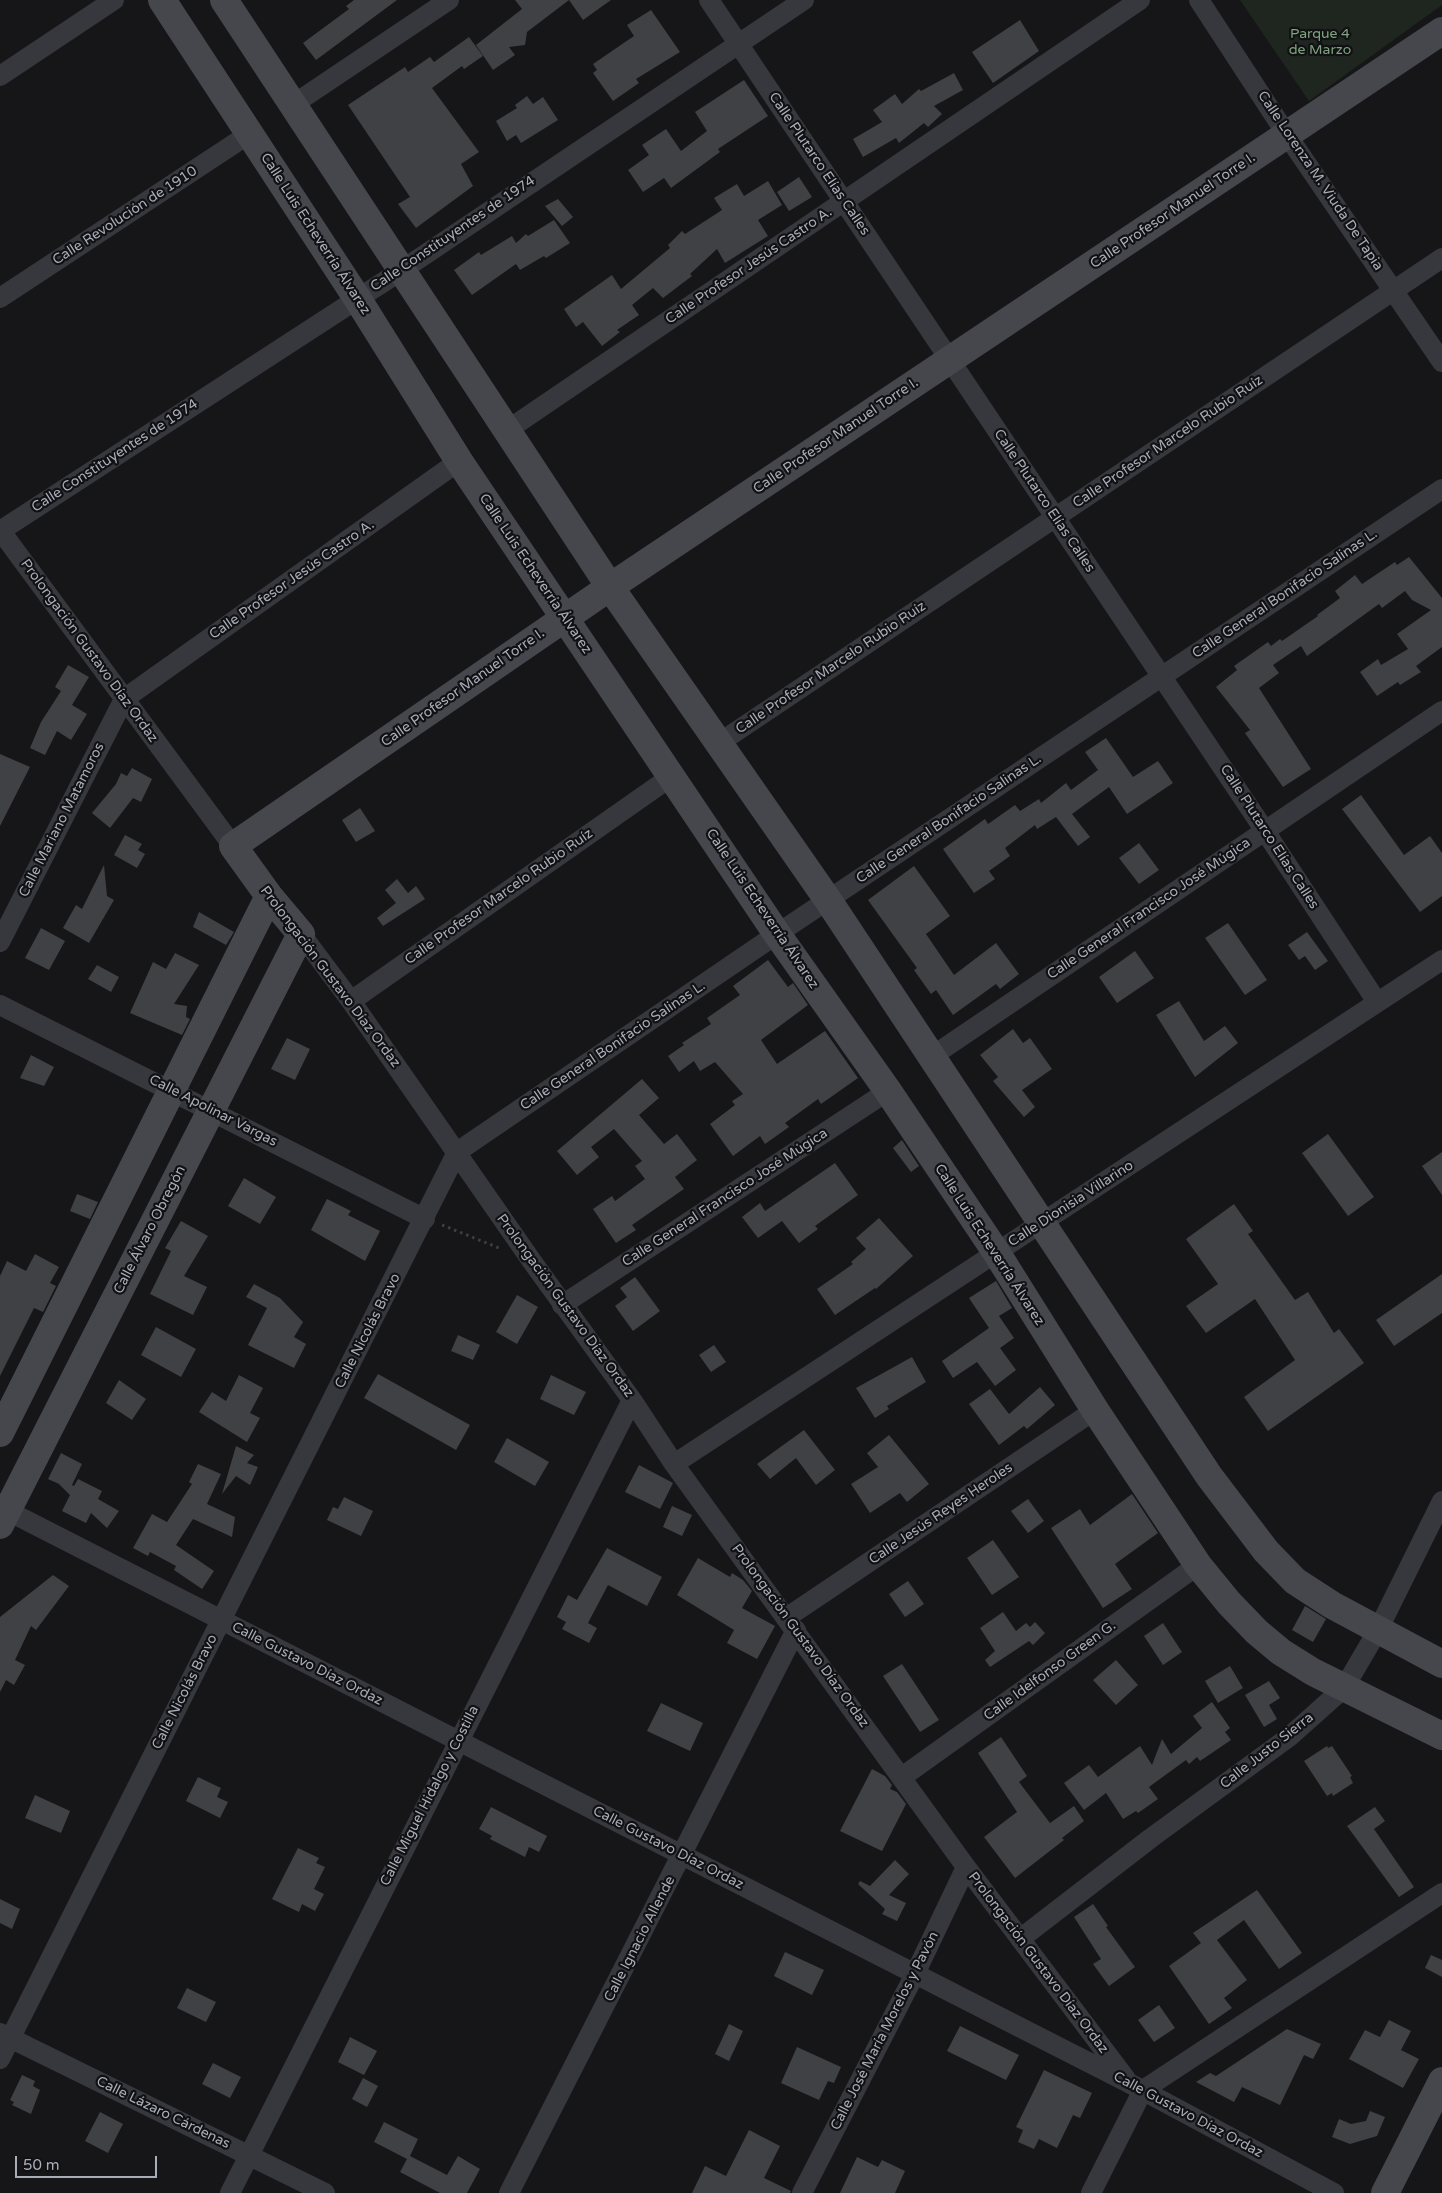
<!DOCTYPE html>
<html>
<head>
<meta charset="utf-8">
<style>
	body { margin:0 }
	#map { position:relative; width:1442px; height:2193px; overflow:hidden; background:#161618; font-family:"Varela Round",sans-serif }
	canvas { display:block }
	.scale { position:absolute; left:15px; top:2156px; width:142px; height:22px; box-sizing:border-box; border:2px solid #a8adb8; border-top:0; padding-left:6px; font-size:15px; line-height:18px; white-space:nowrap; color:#a8adb8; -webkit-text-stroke:4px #111113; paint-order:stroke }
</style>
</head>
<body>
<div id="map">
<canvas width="1442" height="2193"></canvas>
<div class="scale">50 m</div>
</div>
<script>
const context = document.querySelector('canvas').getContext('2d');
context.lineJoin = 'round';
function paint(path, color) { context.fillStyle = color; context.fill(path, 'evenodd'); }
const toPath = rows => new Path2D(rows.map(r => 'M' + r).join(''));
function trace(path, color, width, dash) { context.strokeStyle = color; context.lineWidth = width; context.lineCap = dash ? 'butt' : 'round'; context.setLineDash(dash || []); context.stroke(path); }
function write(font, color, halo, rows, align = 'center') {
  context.font = font + ' "Varela Round",sans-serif'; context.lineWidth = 4.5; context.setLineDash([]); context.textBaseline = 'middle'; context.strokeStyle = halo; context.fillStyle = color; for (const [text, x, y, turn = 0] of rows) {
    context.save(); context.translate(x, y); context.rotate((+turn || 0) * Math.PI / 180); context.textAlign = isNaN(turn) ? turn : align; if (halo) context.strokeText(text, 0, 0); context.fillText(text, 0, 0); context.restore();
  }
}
const green = toPath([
	[1240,0,1442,0,1442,5,1309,101]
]);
const building = toPath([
	[354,0,397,0,316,60,303,43,349,9,346,6],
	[515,0,611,0,583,20,569,0,527,32,525,45,509,47,515,55,493,70,476,45,522,9],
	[651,10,680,52,636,79,639,83,613,101,593,73,597,70,593,64,634,36,627,25],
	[1020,20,1039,51,993,83,972,52],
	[469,37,483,56,464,69,462,66,432,88,479,152,461,164,473,186,416,228,398,204,410,197,348,105,405,67,408,72,430,57,434,62],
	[954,73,963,90,934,106,942,114,928,127,924,123,899,143,896,138,863,157,853,139,882,122,873,110,895,94,902,104,919,89,921,91],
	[744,80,768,116,718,149,720,152,671,188,664,178,643,192,628,170,649,155,642,145,666,129,681,151,707,131,695,112],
	[527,96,533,104,543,97,558,120,521,143,516,135,507,141,496,121,517,108,515,105],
	[799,177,812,197,789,211,777,192],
	[768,181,782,205,758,220,768,236,725,263,717,249,690,274,692,276,663,298,653,288,632,305,639,315,617,330,620,332,602,346,583,322,576,327,564,309,612,275,621,289,670,248,668,245,682,231,685,234,722,210,714,198,737,184,744,196],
	[558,199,573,217,562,226,545,206],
	[554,220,570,243,546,258,544,256,520,270,516,264,472,295,454,270,479,252,481,255,512,236,516,243,526,234,528,236],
	[1409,557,1442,598,1442,647,1416,666,1421,672,1400,685,1398,682,1377,696,1360,672,1378,659,1381,665,1408,649,1397,634,1431,610,1412,600,1405,591,1382,608,1379,604,1307,656,1301,646,1273,665,1279,673,1259,688,1311,769,1283,787,1245,733,1250,730,1216,687,1237,670,1234,666,1268,642,1271,646,1280,639,1282,641,1318,616,1317,615,1340,598,1335,591,1355,575,1362,584,1395,562,1397,565],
	[68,665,89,677,72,705,87,714,71,740,57,731,45,755,30,748,41,722,61,691,55,687],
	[1106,738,1133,777,1158,761,1173,783,1127,814,1109,787,1072,814,1090,837,1078,846,1056,817,1037,829,1035,825,1005,848,1010,856,989,871,995,879,974,893,943,849,985,819,988,824,1015,805,1020,811,1039,799,1041,803,1066,783,1071,790,1098,770,1085,752],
	[0,754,30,767,0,826],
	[132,768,152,779,141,802,133,798,110,828,92,813,116,784,121,773,127,776],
	[1361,795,1404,855,1430,836,1442,853,1442,896,1420,912,1342,809],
	[360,808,375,831,356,842,342,820],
	[125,835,142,844,138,850,145,854,137,868,114,855],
	[1139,843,1159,870,1139,884,1119,858],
	[104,865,107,896,114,900,89,943,63,928,76,905,82,909],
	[914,866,950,916,926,934,954,975,996,943,1019,974,1000,989,996,984,953,1015,936,990,931,994,914,970,917,968,868,900],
	[397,879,408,893,416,886,425,899,383,926,377,918,396,903,385,890],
	[199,912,234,932,226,945,193,927],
	[1228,923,1267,980,1245,995,1205,938],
	[41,928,65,941,49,970,25,958],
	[1307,932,1328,961,1315,970,1305,956,1299,960,1288,945],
	[1135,951,1154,978,1117,1003,1099,977],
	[175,953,199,965,174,1004,187,1006,186,1017,190,1019,182,1035,130,1013,153,962,166,969],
	[768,960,788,987,793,983,808,1005,761,1040,777,1064,825,1031,858,1078,821,1104,818,1099,785,1123,789,1127,765,1144,760,1136,733,1156,710,1124,735,1105,732,1101,743,1094,715,1062,700,1071,694,1061,679,1072,668,1056,684,1045,682,1043,711,1024,707,1018,740,995,733,986],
	[97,965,119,977,111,992,88,979],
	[1179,1001,1204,1041,1225,1026,1238,1043,1195,1077,1156,1015],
	[1013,1029,1023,1043,1030,1038,1052,1069,1022,1090,1035,1107,1024,1117,993,1081,998,1077,980,1055],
	[287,1038,310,1049,295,1080,271,1069],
	[31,1055,54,1067,44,1086,20,1078],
	[642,1079,659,1098,639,1115,664,1144,677,1134,697,1160,675,1177,684,1189,632,1225,636,1230,616,1243,593,1209,612,1196,615,1201,645,1179,635,1166,642,1161,614,1129,591,1147,599,1157,577,1175,557,1151],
	[1328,1134,1374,1197,1348,1216,1302,1153],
	[902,1140,919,1166,911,1172,893,1148],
	[1442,1152,1442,1195,1422,1166],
	[835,1163,858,1195,815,1226,818,1229,799,1243,782,1221,758,1238,742,1217,760,1203,765,1211],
	[244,1178,276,1197,260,1224,228,1206],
	[77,1194,98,1202,90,1219,70,1211],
	[327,1199,351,1211,348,1215,380,1231,365,1261,311,1230],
	[1234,1204,1253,1231,1248,1234,1295,1300,1308,1292,1334,1333,1339,1329,1364,1363,1268,1431,1244,1397,1295,1360,1255,1299,1206,1333,1186,1306,1218,1284,1186,1239],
	[879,1218,913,1256,876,1289,875,1288,835,1315,817,1289,853,1264,851,1262,866,1249,856,1238],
	[181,1221,208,1236,184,1276,207,1287,193,1315,150,1294,171,1251,165,1248],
	[35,1254,59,1267,50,1283,56,1286,43,1312,34,1308,0,1376,0,1276,7,1261,26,1271],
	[1442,1274,1442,1313,1394,1346,1376,1320],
	[635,1277,660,1311,633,1331,615,1306,627,1297,620,1288],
	[996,1281,1012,1308,999,1316,1014,1338,1000,1348,1016,1370,995,1386,977,1362,953,1378,942,1361,989,1328,969,1298],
	[254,1284,280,1298,303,1322,294,1337,306,1344,294,1368,248,1345,267,1308,246,1297],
	[517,1295,538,1307,517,1344,496,1332],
	[156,1327,196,1349,181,1377,141,1355],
	[458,1335,480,1345,473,1360,451,1351],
	[714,1345,726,1362,711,1372,699,1355],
	[912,1357,926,1382,887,1406,889,1409,875,1418,856,1388],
	[378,1374,470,1425,456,1450,364,1398],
	[239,1375,263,1388,250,1413,260,1418,247,1442,199,1412,212,1392,226,1401],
	[551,1375,586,1392,574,1415,540,1399],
	[119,1380,146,1399,132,1420,106,1403],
	[1040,1387,1055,1405,1027,1429,1024,1426,999,1445,969,1404,990,1389,1009,1414],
	[804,1430,835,1470,816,1485,796,1458,770,1479,757,1464],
	[889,1435,929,1484,907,1502,900,1493,870,1513,851,1484,878,1467,867,1453],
	[507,1438,549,1462,535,1486,494,1462],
	[236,1446,254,1455,247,1463,258,1467,250,1485,236,1476,222,1494],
	[61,1453,82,1464,72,1485,74,1486,78,1479,102,1491,98,1499,119,1511,107,1528,91,1513,86,1523,62,1511,70,1495,59,1484,48,1479],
	[198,1464,221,1474,207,1504,235,1517,232,1537,193,1519,176,1545,214,1571,202,1589,174,1570,176,1566,150,1552,148,1556,133,1548,152,1514,167,1522,192,1484,189,1482],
	[639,1465,673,1483,660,1509,625,1492],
	[1132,1494,1158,1533,1115,1564,1132,1589,1103,1608,1051,1528,1080,1509,1090,1525],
	[344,1497,373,1511,361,1536,327,1520,333,1507,338,1509],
	[1028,1499,1044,1521,1028,1533,1011,1511],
	[672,1506,692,1515,682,1536,663,1527],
	[993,1540,1019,1577,992,1595,967,1558],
	[607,1548,662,1577,647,1606,608,1585,588,1623,597,1628,589,1643,562,1629,566,1622,557,1617,568,1595,577,1600],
	[698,1558,730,1577,732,1573,743,1580,752,1591,742,1608,775,1626,757,1659,727,1643,734,1630,677,1595],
	[53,1575,69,1586,36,1630,31,1626,15,1660,25,1665,14,1685,6,1680,0,1692,0,1617],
	[908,1581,924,1604,905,1617,889,1594],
	[1305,1606,1326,1619,1313,1642,1292,1630],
	[1003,1612,1016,1631,1026,1623,1030,1627,1035,1622,1045,1633,1033,1645,1029,1641,990,1667,985,1660,995,1651,980,1628],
	[1163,1623,1182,1652,1163,1665,1144,1636],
	[1116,1660,1138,1685,1116,1705,1093,1680],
	[902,1664,939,1720,920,1732,883,1676],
	[1230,1666,1243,1688,1218,1703,1205,1681],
	[1269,1681,1280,1698,1269,1705,1277,1719,1264,1727,1245,1695],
	[1212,1702,1230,1728,1225,1732,1231,1740,1200,1761,1197,1757,1189,1764,1186,1760,1149,1787,1158,1799,1138,1813,1136,1811,1123,1819,1106,1793,1084,1810,1064,1783,1089,1765,1098,1777,1140,1746,1152,1765,1162,1739,1171,1754,1202,1728,1193,1716],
	[661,1703,703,1723,690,1751,647,1731],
	[1001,1737,1027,1776,1019,1782,1050,1823,1074,1806,1084,1821,1062,1838,1064,1840,1015,1878,984,1837,1017,1812,978,1753],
	[1327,1746,1328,1748,1332,1746,1352,1776,1350,1777,1353,1783,1333,1796,1332,1793,1327,1796,1304,1761],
	[872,1769,885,1776,892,1785,890,1789,897,1792,906,1804,882,1851,840,1831],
	[198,1777,221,1788,217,1797,228,1802,220,1818,186,1801],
	[35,1795,70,1811,61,1833,25,1818],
	[491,1807,547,1836,539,1852,529,1847,525,1857,490,1839,492,1836,479,1829],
	[1375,1807,1385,1821,1374,1829,1414,1887,1399,1897,1347,1826],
	[298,1848,319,1858,316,1863,325,1867,314,1889,324,1894,315,1911,302,1904,299,1912,272,1899],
	[895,1860,909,1874,889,1895,906,1903,897,1921,882,1914,885,1909,858,1884,860,1881,870,1886],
	[1257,1890,1302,1953,1279,1969,1244,1920,1217,1940,1247,1980,1224,1998,1232,2008,1209,2024,1169,1966,1201,1943,1193,1933],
	[0,1899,20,1909,12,1929,0,1923],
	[1093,1904,1108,1926,1106,1927,1135,1967,1109,1986,1093,1964,1101,1959,1074,1917],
	[785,1952,824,1970,812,1995,774,1976],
	[1431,1955,1442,1960,1442,1977,1425,1968],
	[187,1988,216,2002,206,2022,177,2008],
	[1159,2005,1175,2028,1154,2042,1138,2020],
	[1389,2020,1411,2031,1401,2050,1419,2059,1403,2088,1349,2059,1365,2030,1380,2037],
	[729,2024,743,2031,729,2061,715,2054],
	[960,2026,1019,2055,1006,2080,947,2051],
	[1287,2029,1321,2044,1313,2059,1304,2055,1280,2105,1242,2087,1234,2102,1196,2082,1210,2073,1216,2076],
	[350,2037,377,2051,364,2075,338,2062],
	[797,2047,841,2067,834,2083,828,2081,819,2100,781,2083],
	[213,2063,241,2077,230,2098,202,2084],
	[1044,2070,1092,2093,1080,2118,1073,2115,1057,2148,1039,2139,1034,2149,1018,2142,1023,2130,1016,2127],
	[22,2075,35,2081,33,2086,40,2090,31,2114,12,2105,14,2102,10,2100],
	[363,2078,378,2086,367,2107,352,2099],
	[1370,2111,1385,2117,1377,2136,1350,2144,1332,2137,1339,2119,1351,2124,1366,2121],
	[100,2112,123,2124,108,2153,85,2141],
	[384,2122,418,2139,410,2156,447,2175,458,2156,480,2169,467,2193,440,2193,400,2172,407,2159,374,2142],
	[749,2130,780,2146,764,2178,791,2191,790,2193,692,2193,705,2166,726,2176],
	[857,2157,878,2167,882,2160,905,2171,895,2193,840,2193]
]);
const path = toPath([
	[442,1225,499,1248]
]);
const street = toPath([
	[709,0,1265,831,1377,1002],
	[1199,0,1287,135,1442,362],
	[0,76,114,0],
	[294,104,449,0],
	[0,298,249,134],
	[506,431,1140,0],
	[0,530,233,846],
	[0,531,402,270,804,0],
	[719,743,1442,258],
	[301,934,351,1001,531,1260,632,1400,674,1464,966,1867,1126,2079],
	[0,942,124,699,459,461],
	[351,1001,672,776],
	[0,1005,425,1219],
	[931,1057,1442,711],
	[562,1305,888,1091],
	[674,1464,1442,960],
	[0,1507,1129,2083,1334,2193],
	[786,1618,1095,1410],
	[902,1777,1198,1565],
	[1020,1939,1151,1838,1289,1737,1344,1688,1378,1630,1442,1501],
	[0,2033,325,2193],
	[0,2059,457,1152,777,934,1442,489],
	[230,2193,632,1400],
	[509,2193,796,1630],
	[802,2193,915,1974,966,1867],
	[1091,2193,1143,2090,1442,1893]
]);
const secondary = toPath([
	[162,0,357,298,459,461,777,934,888,1091,996,1252,1095,1410,1198,1565,1229,1603,1257,1632,1281,1652,1313,1672,1442,1736],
	[224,0,610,587,828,900,1209,1476,1266,1551,1295,1581,1332,1605,1442,1664],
	[0,1433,269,896],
	[0,1525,301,934,269,896,233,846,610,587,1442,31],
	[1385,2193,1442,2081]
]);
const parkNames = [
	["Parque 4",1320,34],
	["de Marzo",1320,50]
];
const streetNames = [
	["Calle Plutarco Elías Calles",819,164,56],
	["Calle Lorenza M. Viuda De Tapia",1320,181,56],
	["Calle Profesor Manuel Torre I.",1173,211,-34],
	["Calle Revolución de 1910",125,216,-33],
	["Calle Luis Echeverría Álvarez",315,234,57],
	["Calle Constituyentes de 1974",453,234,-34],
	["Calle Profesor Jesús Castro A.",749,266,-34],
	["Calle Profesor Manuel Torre I.",836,436,-34],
	["Calle Profesor Marcelo Rubio Ruíz",1168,442,-34],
	["Calle Constituyentes de 1974",115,456,-33],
	["Calle Plutarco Elías Calles",1044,501,56],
	["Calle Luis Echeverría Álvarez",535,574,56],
	["Calle Profesor Jesús Castro A.",292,580,-35],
	["Calle General Bonifacio Salinas L.",1285,594,-34],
	["Prolongación Gustavo Díaz Ordaz",89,651,54],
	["Calle Profesor Marcelo Rubio Ruíz",831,668,-34],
	["Calle Profesor Manuel Torre I.",463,688,-35],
	["Calle General Bonifacio Salinas L.",949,819,-34],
	["Calle Mariano Matamoros",62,820,-63],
	["Calle Plutarco Elías Calles",1269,837,57],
	["Calle Profesor Marcelo Rubio Ruíz",499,897,-35],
	["Calle Luis Echeverría Álvarez",762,909,56],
	["Calle General Francisco José Múgica",1149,909,-34],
	["Prolongación Gustavo Díaz Ordaz",330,977,53],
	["Calle General Bonifacio Salinas L.",613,1046,-34],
	["Calle Apolinar Vargas",213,1111,27],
	["Calle General Francisco José Múgica",725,1198,-33],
	["Calle Dionisia Villarino",1071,1204,-33],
	["Calle Álvaro Obregón",150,1230,-63],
	["Calle Luis Echeverría Álvarez",989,1245,57],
	["Prolongación Gustavo Díaz Ordaz",565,1306,54],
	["Calle Nicolás Bravo",368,1331,-63],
	["Calle Jesús Reyes Heroles",941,1514,-34],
	["Prolongación Gustavo Díaz Ordaz",800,1636,54],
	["Calle Gustavo Díaz Ordaz",307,1664,27],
	["Calle Idelfonso Green G.",1050,1671,-36],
	["Calle Nicolás Bravo",185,1692,-63],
	["Calle Justo Sierra",1267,1751,-38],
	["Calle Miguel Hidalgo y Costilla",430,1796,-63],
	["Calle Gustavo Díaz Ordaz",668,1848,27],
	["Calle Ignacio Allende",640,1939,-63],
	["Prolongación Gustavo Díaz Ordaz",1038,1963,53],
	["Calle José María Morelos y Pavón",885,2031,-63],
	["Calle Lázaro Cárdenas",163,2113,26],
	["Calle Gustavo Díaz Ordaz",1188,2115,28]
];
paint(green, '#1e261f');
paint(building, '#404145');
trace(path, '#3d3f44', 3, [2.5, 4]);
trace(street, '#37383d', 20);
trace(secondary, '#45474d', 28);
write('14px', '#7fa381', '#111113', parkNames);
write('14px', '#a8adb8', '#111113', streetNames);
</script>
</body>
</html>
